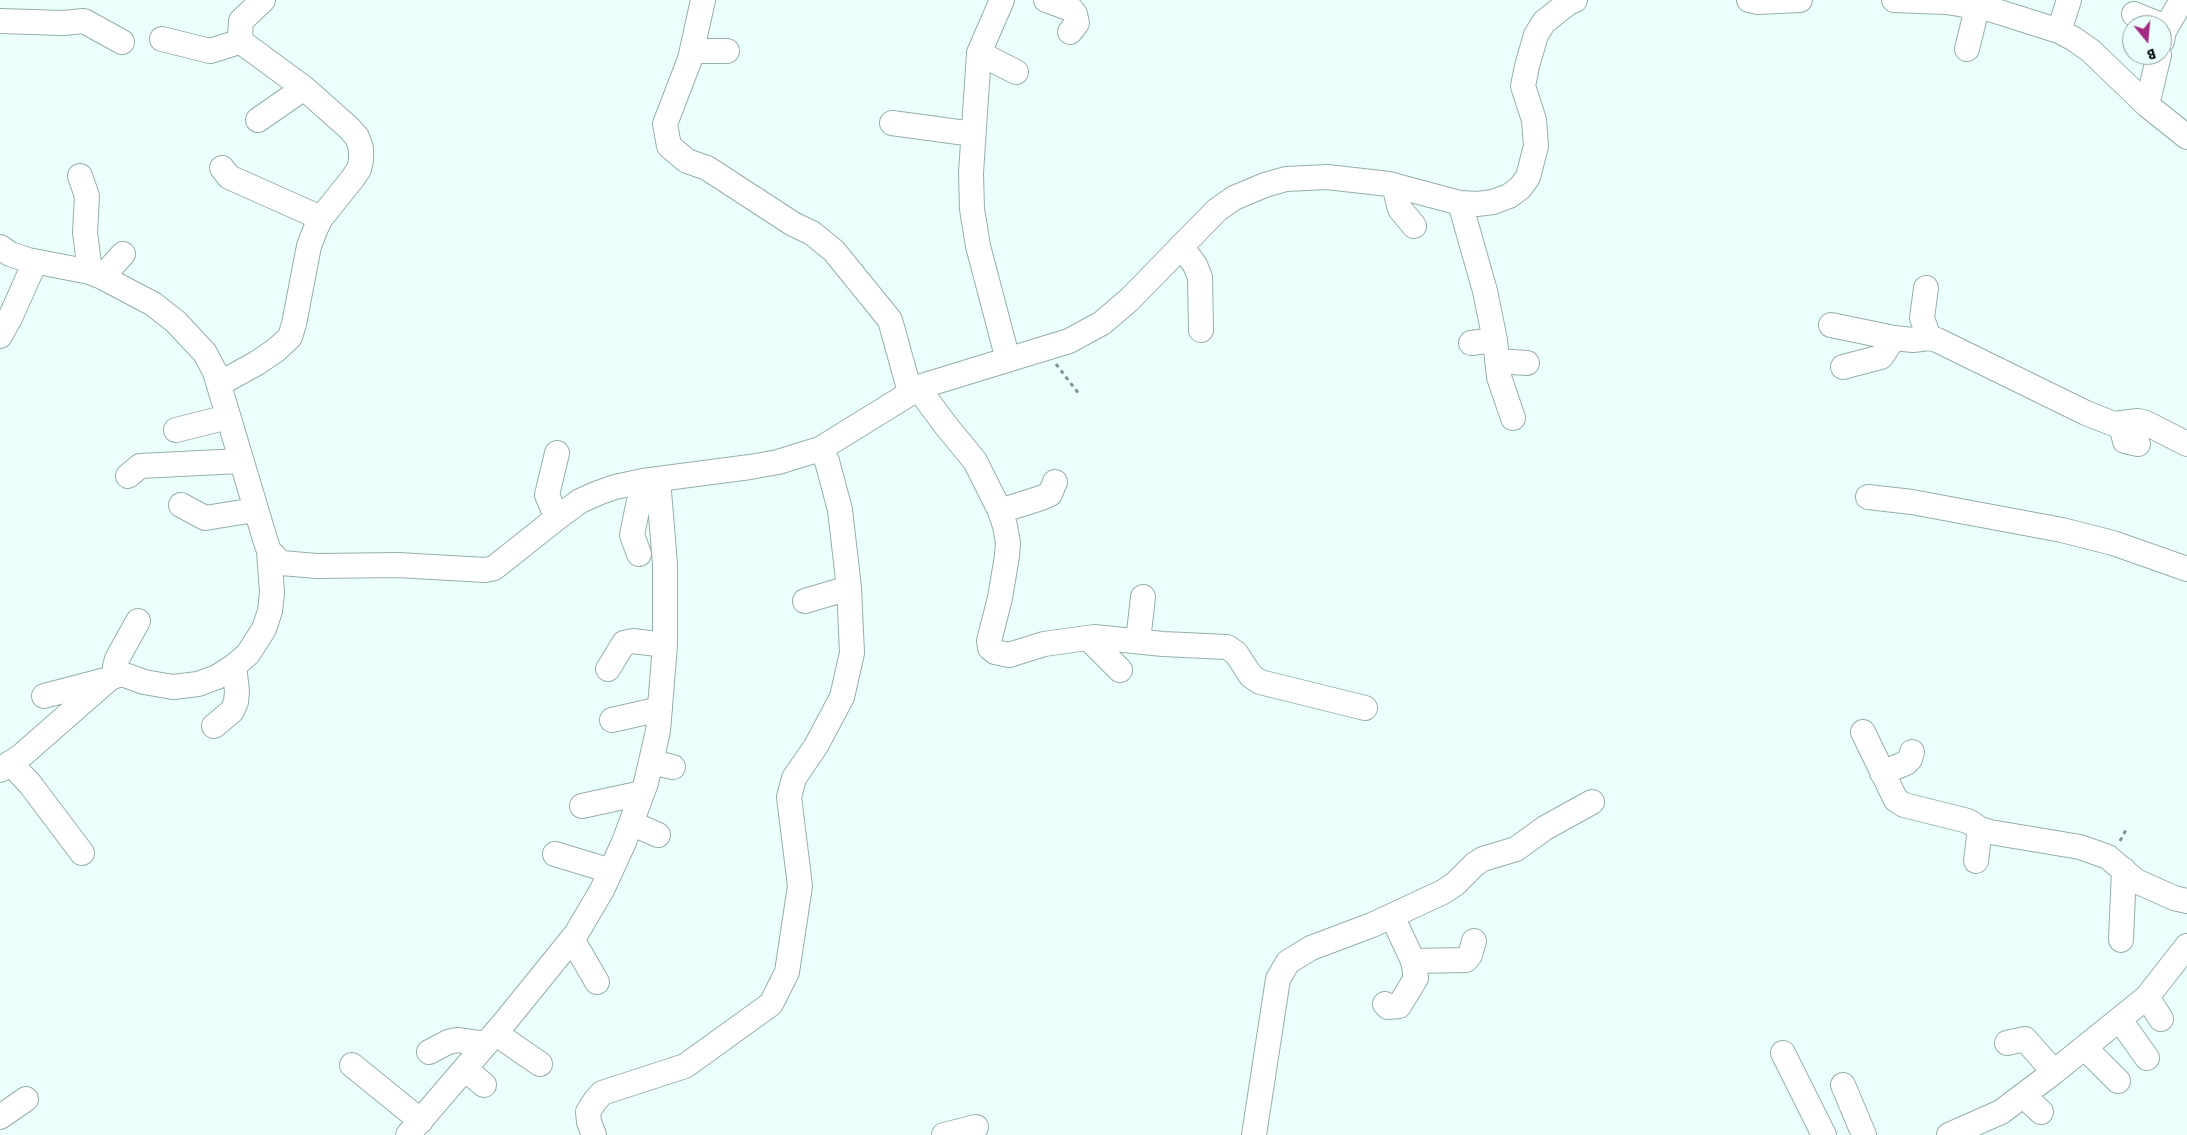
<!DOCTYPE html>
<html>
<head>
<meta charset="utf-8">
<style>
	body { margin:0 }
	#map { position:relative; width:2187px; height:1135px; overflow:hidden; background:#ebfffb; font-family:"Fira Sans Condensed",sans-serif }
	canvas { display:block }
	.north { position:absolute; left:2122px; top:15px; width:50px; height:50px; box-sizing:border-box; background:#ebfffb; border:1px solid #91a19d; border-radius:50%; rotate:163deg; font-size:14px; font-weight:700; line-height:20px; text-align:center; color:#0a1311 }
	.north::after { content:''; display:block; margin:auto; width:18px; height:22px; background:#a32b83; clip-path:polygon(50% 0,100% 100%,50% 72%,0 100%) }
</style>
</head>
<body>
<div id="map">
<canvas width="2187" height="1135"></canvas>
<div class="north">B</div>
</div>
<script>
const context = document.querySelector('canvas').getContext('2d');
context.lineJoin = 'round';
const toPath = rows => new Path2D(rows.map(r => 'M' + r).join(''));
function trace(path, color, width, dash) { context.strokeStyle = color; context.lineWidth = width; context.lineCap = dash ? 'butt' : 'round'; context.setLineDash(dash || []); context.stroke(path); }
const path = toPath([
	[1056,364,1079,394],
	[2120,841,2127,828]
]);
const minor = toPath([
	[703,0,690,59,665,124,669,146,687,161,707,168,793,224,812,233,834,251,890,320,910,392],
	[1002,0,979,53,971,173,972,209,978,246,1008,360],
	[1046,0,1071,9,1075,14,1077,23,1070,32],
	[1749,0,1758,2,1800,0],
	[1894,0,1947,2,1993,10,2059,31,2074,39,2091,51,2147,105,2187,137],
	[2134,14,2161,25],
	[0,21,63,23,84,21,122,42],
	[2059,31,2069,0],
	[162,39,210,51,242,41],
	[2162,41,2164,31,2182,0],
	[1967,49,1977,8],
	[692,51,727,51],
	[979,53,1016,72],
	[2147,105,2159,55],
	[258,120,304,88],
	[892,123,973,134],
	[222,168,229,177,321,218],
	[80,176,87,196,85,232,90,272],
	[1394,185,1400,209,1414,226],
	[1460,203,1485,291,1495,340,1499,377,1513,418],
	[1181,246,1195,265,1200,277,1201,330],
	[0,247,10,254,28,260,90,272,102,277,153,304,176,322,205,353,215,372,265,539,269,551,281,563,317,566,398,565,485,570,494,568,557,518,580,501,598,493,615,487,643,481,750,467,778,462,820,449,922,386,1069,341,1102,323,1129,300,1217,210,1234,198,1265,185,1286,179,1327,177,1389,184,1460,203,1477,204,1493,202,1509,196,1520,188,1528,177,1536,146,1534,120,1523,86,1527,66,1536,35,1544,22,1568,3,1575,0],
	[102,277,123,254],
	[1926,288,1922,318,1929,338],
	[1831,325,1894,338,1913,340,1929,338,1937,340,2086,413,2114,424,2138,421,2146,423,2187,444],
	[0,336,10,318,35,262],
	[1471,343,1495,340],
	[1497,361,1527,363],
	[1843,367,1881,357,1894,338],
	[219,384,257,363,276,350,290,337,294,324,309,246,316,228,321,218,353,178,359,169,361,160,361,148,357,137,349,128,304,88,244,44,240,37,241,21,263,0],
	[918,388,947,427,975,461,1000,511,1005,526,1008,543,1007,556,1000,598,989,641,990,648,995,652,1009,655,1044,644,1094,637,1163,644,1227,647,1236,653,1251,676,1260,682,1365,708],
	[2121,425,2125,441,2138,444],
	[176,430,228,417],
	[557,453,547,495,557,518],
	[128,476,140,466,240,461],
	[1868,497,1912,502,2062,530,2113,543,2187,569],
	[181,505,205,518,255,510],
	[1000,511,1041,498,1050,494,1055,482],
	[639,554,632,535,643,481],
	[805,601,849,588],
	[1088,638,1120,670],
	[1138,641,1143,597],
	[608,669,624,643,633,641,665,645],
	[117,675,115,667,117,659,138,621],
	[44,696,105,680],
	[612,720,660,709],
	[214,726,232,711,236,702,237,691,234,666],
	[1863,732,1896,800,1904,805,1968,821,1980,829,1990,832,2080,847,2108,857,2136,881,2174,898,2187,901],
	[651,762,673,767],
	[10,763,30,784,82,853],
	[0,770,21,756,109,679,117,675,125,675,144,682,173,687,198,684,217,677,234,666,248,654,264,629,270,611,272,593,269,551],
	[1882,773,1906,763,1910,759,1912,752],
	[582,806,642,793],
	[631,823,658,835],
	[555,854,611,871],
	[1976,861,1980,829],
	[572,939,597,982],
	[2121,940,2124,870],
	[1413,961,1466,960,1470,955,1474,941],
	[2147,997,2161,1019],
	[1385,1004,1388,1007,1399,1006,1416,978,1413,961,1392,916],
	[2120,1020,2147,1058],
	[495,1033,540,1064],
	[2007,1043,2025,1039,2054,1072],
	[2085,1048,2118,1081],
	[429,1052,448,1042,457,1040,486,1044],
	[1783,1053,1824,1135],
	[352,1065,421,1121],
	[465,1069,484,1085],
	[1843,1085,1864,1135],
	[2024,1096,2041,1112],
	[0,1117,26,1099],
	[408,1135,504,1023,576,934,602,890,624,842,646,783,658,731,665,645,665,564,658,479],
	[594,1135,589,1122,588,1112,595,1101,602,1093,685,1066,771,1004,787,972,800,886,789,797,794,778,816,746,842,697,852,653,849,588,840,510,827,461,820,449],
	[944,1135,976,1127],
	[1254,1135,1278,979,1288,962,1311,948,1372,925,1443,892,1455,884,1475,864,1483,859,1516,849,1545,828,1592,802],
	[1949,1135,2001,1112,2054,1072,2147,997,2187,946]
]);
trace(minor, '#96afab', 26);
trace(path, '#869592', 3, [4, 4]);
trace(minor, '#fff', 24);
</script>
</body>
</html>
